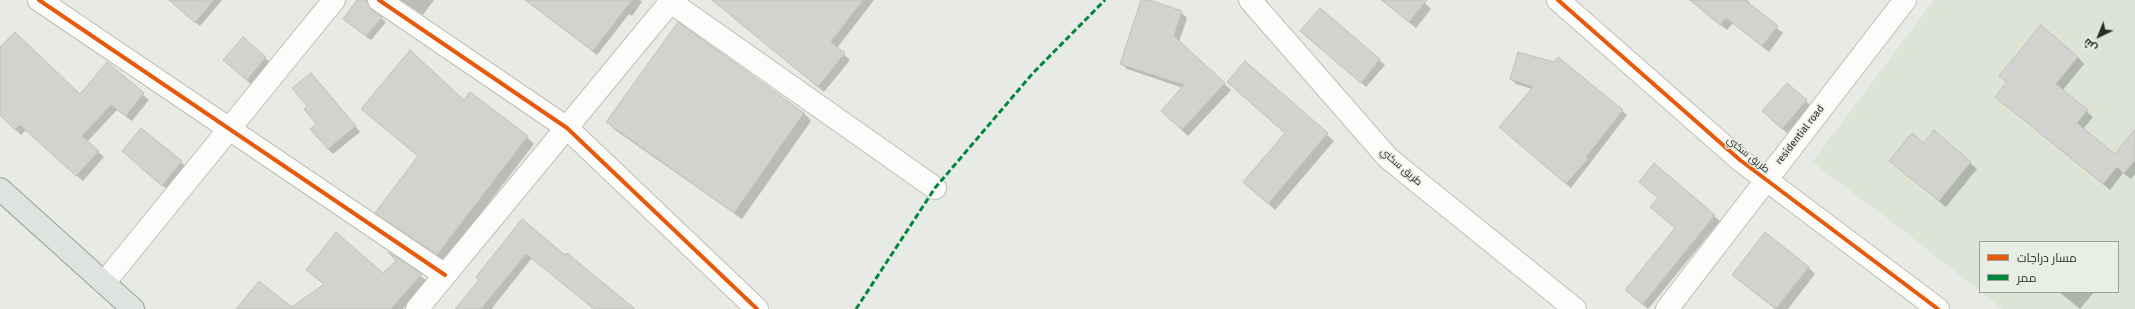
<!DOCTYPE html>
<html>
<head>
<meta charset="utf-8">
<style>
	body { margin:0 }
	#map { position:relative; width:2135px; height:309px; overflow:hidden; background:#e8ebe5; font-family:"Fira Sans",Cairo,sans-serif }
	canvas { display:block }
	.legend { position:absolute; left:1979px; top:241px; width:140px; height:52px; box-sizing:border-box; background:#e9eee2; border:1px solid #9ca097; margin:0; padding:5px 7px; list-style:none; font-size:12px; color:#282a26 }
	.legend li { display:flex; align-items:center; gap:8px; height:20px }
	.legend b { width:20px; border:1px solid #9ca097 }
	.north { position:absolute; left:2079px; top:16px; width:40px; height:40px; -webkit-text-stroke:3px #e9eee2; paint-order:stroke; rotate:223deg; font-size:11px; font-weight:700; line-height:16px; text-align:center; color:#282a26 }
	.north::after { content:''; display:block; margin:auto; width:14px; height:18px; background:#282a26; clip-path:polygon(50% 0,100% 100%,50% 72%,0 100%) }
</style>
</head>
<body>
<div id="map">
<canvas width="2135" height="309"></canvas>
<ul class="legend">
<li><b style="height:5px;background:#e8590c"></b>مسار دراجات</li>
<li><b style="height:5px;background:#00873e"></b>ممر</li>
</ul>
<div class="north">ش</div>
</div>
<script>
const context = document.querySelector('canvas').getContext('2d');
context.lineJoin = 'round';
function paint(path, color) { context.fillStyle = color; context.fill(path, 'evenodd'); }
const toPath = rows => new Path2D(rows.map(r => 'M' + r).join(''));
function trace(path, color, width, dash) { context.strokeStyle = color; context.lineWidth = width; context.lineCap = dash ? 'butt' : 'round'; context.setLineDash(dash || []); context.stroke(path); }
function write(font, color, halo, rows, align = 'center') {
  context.font = font + ' "Fira Sans",Cairo,sans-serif'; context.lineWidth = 3; context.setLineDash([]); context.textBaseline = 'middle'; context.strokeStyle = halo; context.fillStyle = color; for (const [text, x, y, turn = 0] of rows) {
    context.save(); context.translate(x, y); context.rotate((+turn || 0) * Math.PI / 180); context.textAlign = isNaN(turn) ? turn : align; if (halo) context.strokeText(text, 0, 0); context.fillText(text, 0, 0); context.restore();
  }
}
const built = toPath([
	[1934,0,2135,0,2135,309,2002,309,1981,292,2118,292,2118,242,1980,242,1980,291,1895,224,1812,162]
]);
const shadow = toPath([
	[174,0,222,0,200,26,176,6],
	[363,0,373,0,371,4,372,10,386,22,371,40,352,26],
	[400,0,434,0,423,15],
	[526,0,640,0,642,2,632,16,629,14,597,55],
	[732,0,874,0,837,48,850,60,824,92,731,15],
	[1142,0,1181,12,1187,18,1179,42,1231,90,1188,136,1168,117,1183,88,1127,69,1121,63],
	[1381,0,1422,0,1431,9,1416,28],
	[1690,0,1747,0,1750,3,1749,4,1783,33,1769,52,1733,23,1727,30],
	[1320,9,1385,65,1366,87,1306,36],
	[243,39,271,63,252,85,229,65],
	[0,49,80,96,108,64,149,100,132,121,117,110,87,142,104,157,83,181,26,130,21,135,0,114],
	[2078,57,2084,64,2062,91,2093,117,2083,129,2115,155,2135,142,2135,174,2131,179,2123,173,2110,190,2003,103,2008,83,2000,76],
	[1558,59,1627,115,1571,188,1505,132,1532,89,1516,84,1511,79,1555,63],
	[1245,62,1334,141,1275,210,1244,182,1286,134,1228,82],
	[316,79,360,132,333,154,328,149,309,106],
	[1806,101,1811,106,1787,133,1768,116],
	[464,102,527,137,534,144,444,261,383,219,377,213,419,157,362,109],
	[804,113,811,121,742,219,615,130,608,122],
	[141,129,187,167,168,190,123,151],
	[1924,144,1970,163,1977,169,1946,207,1897,167],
	[1654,164,1720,221,1648,309,1631,295,1675,228,1659,198],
	[522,221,565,256,634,309,594,309,532,258,492,308,493,309,468,309,480,280],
	[393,256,427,281,403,309,237,309,292,309,325,285,308,270,383,275,397,261],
	[1808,267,1815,274,1788,309,1775,309,1733,275],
	[2059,292,2094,292,2080,309]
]);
const building = toPath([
	[169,0,214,0,195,23,169,0],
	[357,0,367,0,372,10,382,17,366,36,343,19,357,0],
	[525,0,632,0,593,51,525,0],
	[712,0,863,0,831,42,845,53,818,87,712,0],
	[1141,0,1150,0,1182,11,1174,36,1225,83,1182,130,1161,111,1184,85,1120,64,1141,0],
	[1382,0,1427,0,1409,22,1382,0],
	[1690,0,1745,0,1778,26,1762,46,1726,18,1720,25,1690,0],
	[1320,8,1380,59,1361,83,1300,31,1320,8],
	[678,22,804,113,734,213,606,122,678,22],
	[2041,25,2078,57,2056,84,2088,110,2077,123,2115,154,2135,129,2135,160,2124,174,2117,167,2103,184,1995,97,2007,82,1999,76,2041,25],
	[15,32,80,94,107,62,144,93,126,116,111,105,82,136,99,151,76,176,20,125,15,130,0,115,0,47,15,32],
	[243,37,266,57,247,80,223,60,243,37],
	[410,50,464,100,470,92,528,136,437,255,375,213,418,156,361,109,410,50],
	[1518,52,1554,62,1558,57,1623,110,1586,157,1588,159,1566,184,1499,127,1533,87,1510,79,1518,52],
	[1245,61,1328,133,1268,204,1243,182,1285,133,1227,82,1245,61],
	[311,73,356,126,328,149,310,129,316,124,304,109,307,106,292,88,311,73],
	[1787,83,1807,100,1782,129,1762,111,1787,83],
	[141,128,182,161,162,186,122,151,141,128],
	[1934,130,1971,162,1939,201,1889,161,1912,133,1924,143,1934,130],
	[1654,163,1715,215,1643,304,1625,290,1675,228,1650,207,1658,198,1639,182,1654,163],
	[522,219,565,255,567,253,635,309,594,309,526,254,481,309,455,309,479,280,476,277,522,219],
	[336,232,383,273,396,261,388,252,422,274,391,309,236,309,259,281,292,307,324,284,306,270,336,232],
	[1765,232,1809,267,1776,309,1732,275,1765,232]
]);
const minor = toPath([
	[39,0,445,275],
	[379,0,567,128,757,309],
	[668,0,935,188],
	[1250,0,1388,158,1575,309],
	[1558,0,1740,160,1938,309],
	[104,283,334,0],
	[417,309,672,0],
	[1667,309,1905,0]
]);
const major = toPath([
	[0,189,133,309]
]);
const quiet = toPath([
	[856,309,935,188,1033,73,1105,0]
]);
const cycleway = toPath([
	[39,0,445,275],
	[379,0,567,128,757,309],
	[1558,0,1740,160,1938,309]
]);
const streetNames = [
	["residential road",1800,135,-52],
	["طريق سكني",1748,155,39],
	["طريق سكني",1401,167,41]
];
paint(built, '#dde3d5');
paint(shadow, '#0003');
paint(building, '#d2d3ce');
trace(building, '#c0c1bc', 1);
trace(minor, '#bdbfba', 24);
trace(major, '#99a199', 24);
trace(minor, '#fcfcfb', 22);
trace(major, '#dfe3df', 22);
trace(quiet, '#00873e', 3, [6, 3]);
trace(cycleway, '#e8590c', 4);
write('10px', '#282a26', '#e9eee2', streetNames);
</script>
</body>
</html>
